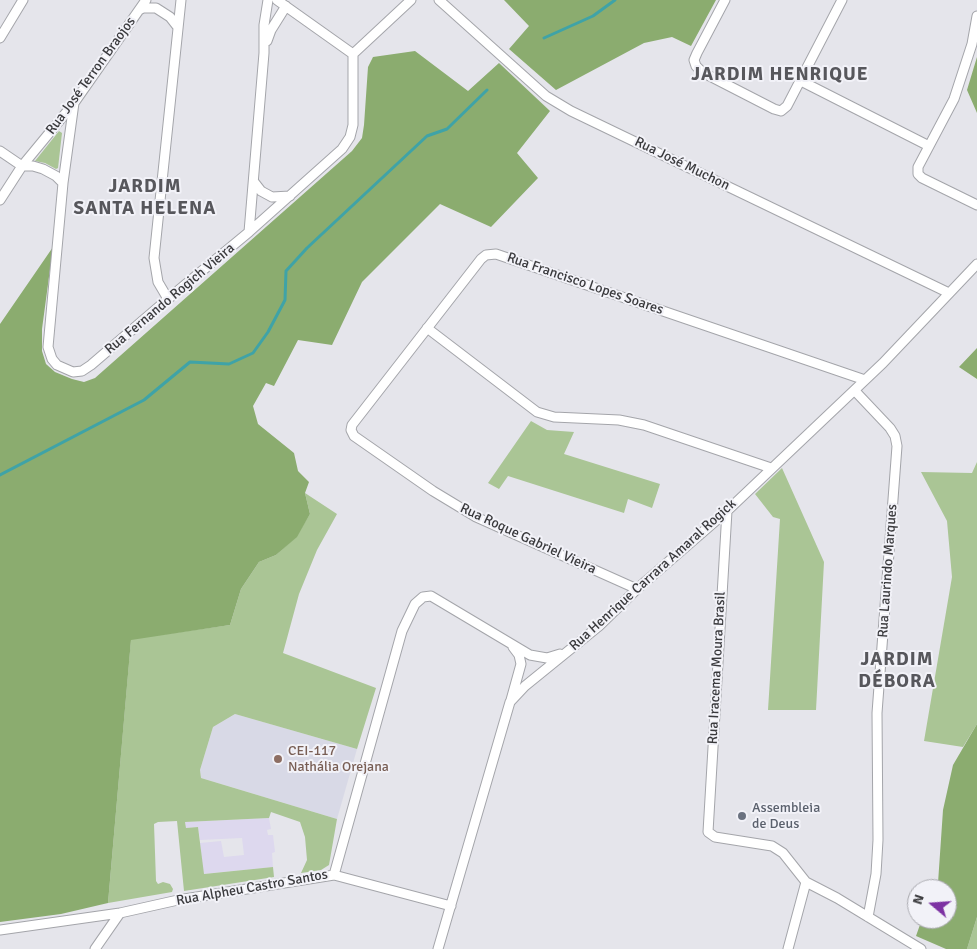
<!DOCTYPE html>
<html>
<head>
<meta charset="utf-8">
<style>
	body { margin:0 }
	#map { position:relative; width:977px; height:949px; overflow:hidden; background:#e5e5eb; font-family:Signika,sans-serif }
	canvas { display:block }
	.north { position:absolute; left:907px; top:879px; width:50px; height:50px; box-sizing:border-box; background:#f2f2f8; border:1px solid #a8a8ad; border-radius:50%; rotate:288deg; font-size:14px; font-weight:700; line-height:20px; text-align:center; color:#3a3a3d }
	.north::after { content:''; display:block; margin:auto; width:18px; height:22px; background:#7d32a3; clip-path:polygon(50% 0,100% 100%,50% 72%,0 100%) }
</style>
</head>
<body>
<div id="map">
<canvas width="977" height="949"></canvas>
<div class="north">N</div>
</div>
<script>
const context = document.querySelector('canvas').getContext('2d');
context.lineJoin = 'round';
function paint(path, color) { context.fillStyle = color; context.fill(path, 'evenodd'); }
const toPath = rows => new Path2D(rows.map(r => 'M' + r).join(''));
function trace(path, color, width, dash) { context.strokeStyle = color; context.lineWidth = width; context.lineCap = dash ? 'butt' : 'round'; context.setLineDash(dash || []); context.stroke(path); }
function write(font, color, halo, rows, align = 'center') {
  context.font = font + ' Signika,sans-serif'; context.lineWidth = 4; context.setLineDash([]); context.textBaseline = 'middle'; context.strokeStyle = halo; context.fillStyle = color; for (const [text, x, y, turn = 0] of rows) {
    context.save(); context.translate(x, y); context.rotate((+turn || 0) * Math.PI / 180); context.textAlign = isNaN(turn) ? turn : align; if (halo) context.strokeText(text, 0, 0); context.fillText(text, 0, 0); context.restore();
  }
}
const built = toPath([
	[235,714,357,749,337,819,201,778,200,770,213,727]
]);
const medical = toPath([
	[269,818,271,829,267,830,268,835,273,835,275,852,272,853,273,867,203,874,200,843,221,841,224,857,244,855,242,838,200,840,198,827,186,828,185,822]
]);
const green = toPath([
	[59,131,62,133,58,168,56,169,45,163,35,161],
	[531,421,547,430,574,432,564,454,660,484,652,508,628,499,624,513,508,476,499,489,488,483],
	[977,462,977,724,963,747,924,741,952,577,947,521,921,472,972,473],
	[782,468,824,562,816,710,768,710,780,519,773,517,755,494],
	[305,493,337,514,317,550,299,594,283,653,376,688,357,749,235,714,213,727,200,770,201,778,337,819,329,865,321,870,301,873,307,860,305,837,300,822,271,812,269,818,185,822,186,828,198,827,204,874,273,867,274,877,184,891,177,821,158,822,154,824,156,881,158,884,163,882,170,884,173,889,172,892,108,903,131,639,230,625,241,589,259,562,276,555,296,537,310,514],
	[977,917,977,949,967,949]
]);
const forest = toPath([
	[504,0,716,0,691,46,672,37,644,43,556,90,509,49,529,26],
	[415,51,468,91,499,63,550,111,517,153,538,178,491,227,440,204,362,282,332,345,298,340,274,386,266,383,253,406,258,424,294,453,298,471,309,482,305,493,310,514,297,537,276,555,259,562,241,589,230,625,131,640,108,903,61,914,0,922,0,324,53,247,42,329,42,351,46,364,55,372,72,379,84,382,95,378,352,151,362,138,364,125,368,67,373,57],
	[977,57,977,113,967,90],
	[977,348,977,379,959,367],
	[977,724,977,917,967,949,946,949,916,936,922,919,947,919,947,889,932,889,932,883,938,883,943,810,953,765]
]);
const stream = toPath([
	[544,38,593,16,615,0],
	[0,475,144,400,190,362,229,364,253,353,268,332,285,300,286,271,307,248,427,136,447,129,487,90]
]);
const street = toPath([
	[277,0,353,54],
	[439,0,546,96,571,111,949,293],
	[725,0,697,53,694,60,696,66,702,72,774,109,781,111,787,106,842,0],
	[139,10,143,8,156,8,170,17,177,26],
	[977,16,972,44,954,99,918,167,918,174,922,178,977,205],
	[0,38,23,0],
	[267,41,271,30,286,6],
	[353,54,411,0],
	[801,81,929,146],
	[74,103,63,183,48,347,52,359,57,365,73,372,82,371,91,365,168,299,249,232,342,149,350,137,353,125,353,54],
	[0,151,22,166],
	[22,166,33,166,43,169,56,176,63,183],
	[254,182,261,191,272,197,290,196],
	[0,200,22,166,74,103,146,0],
	[249,232,264,53,264,25,268,0],
	[168,299,158,282,154,258,181,0],
	[427,328,537,412,554,417,619,420,644,425,771,468],
	[855,391,890,428,895,436,897,446,877,713,878,840,876,874,868,917],
	[727,511,708,832,715,837,772,846,783,853,806,882,837,898,921,949],
	[637,589,476,517,433,491,354,436,351,430,352,425,481,259,486,255,496,254,865,380],
	[511,700,521,664,519,655,513,647],
	[334,875,402,631,415,604,423,597,431,596,530,655,547,658,560,654],
	[0,930,120,913,178,900,334,875,451,906],
	[95,949,120,913],
	[438,949,510,702,525,686,599,626,637,589,727,511,883,363,977,264],
	[788,949,806,882]
]);
const markers = [
	[278,759,5,"#8d6e63"],
	[742,816,5,"#6b7280"]
];
const streetNames = [
	["Rua José Terron Braojos",91,76,-54],
	["Rua José Muchon",682,164,26],
	["Rua Francisco Lopes Soares",585,284,19],
	["Rua Fernando Rogich Vieira",170,299,-40],
	["Rua Roque Gabriel Vieira",528,539,25],
	["Rua Laurindo Marques",888,571,-86],
	["Rua Henrique Carrara Amaral Rogick",653,575,-42],
	["Rua Iracema Moura Brasil",717,668,-87],
	["Rua Alpheu Castro Santos",252,888,-10]
];
const educationNames = [
	["CEI-117",288,751],
	["Nathália Orejana",288,767]
];
const worshipNames = [
	["Assembleia",752,808],
	["de Deus",752,824]
];
const districtNames = [
	["JARDIM HENRIQUE",780,75],
	["JARDIM",145,187],
	["SANTA HELENA",145,209],
	["JARDIM",897,660],
	["DÉBORA",897,682]
];
paint(built, '#d8d9e6');
paint(medical, '#ddd8ee');
paint(green, '#aac595');
paint(forest, '#8bac6f');
trace(stream, '#3fa3a7', 3);
trace(street, '#a4a5aa', 11);
trace(street, '#fff', 9);
for (const [x, y, r, color] of markers) { const dot = new Path2D(); dot.arc(x, y, r, 0, 2 * Math.PI); context.fillStyle = color; context.fill(dot); trace(dot, '#f2f2f8', 2); }
write('14px', '#3a3a3d', '#f2f2f8', streetNames);
write('14px', '#785e54', '#f2f2f8', educationNames, 'left');
write('14px', '#5b616d', '#f2f2f8', worshipNames, 'left');
context.letterSpacing = '1px';
write('bold 19px', '#57575c', '#f2f2f8', districtNames);
context.letterSpacing = '0px';
</script>
</body>
</html>
